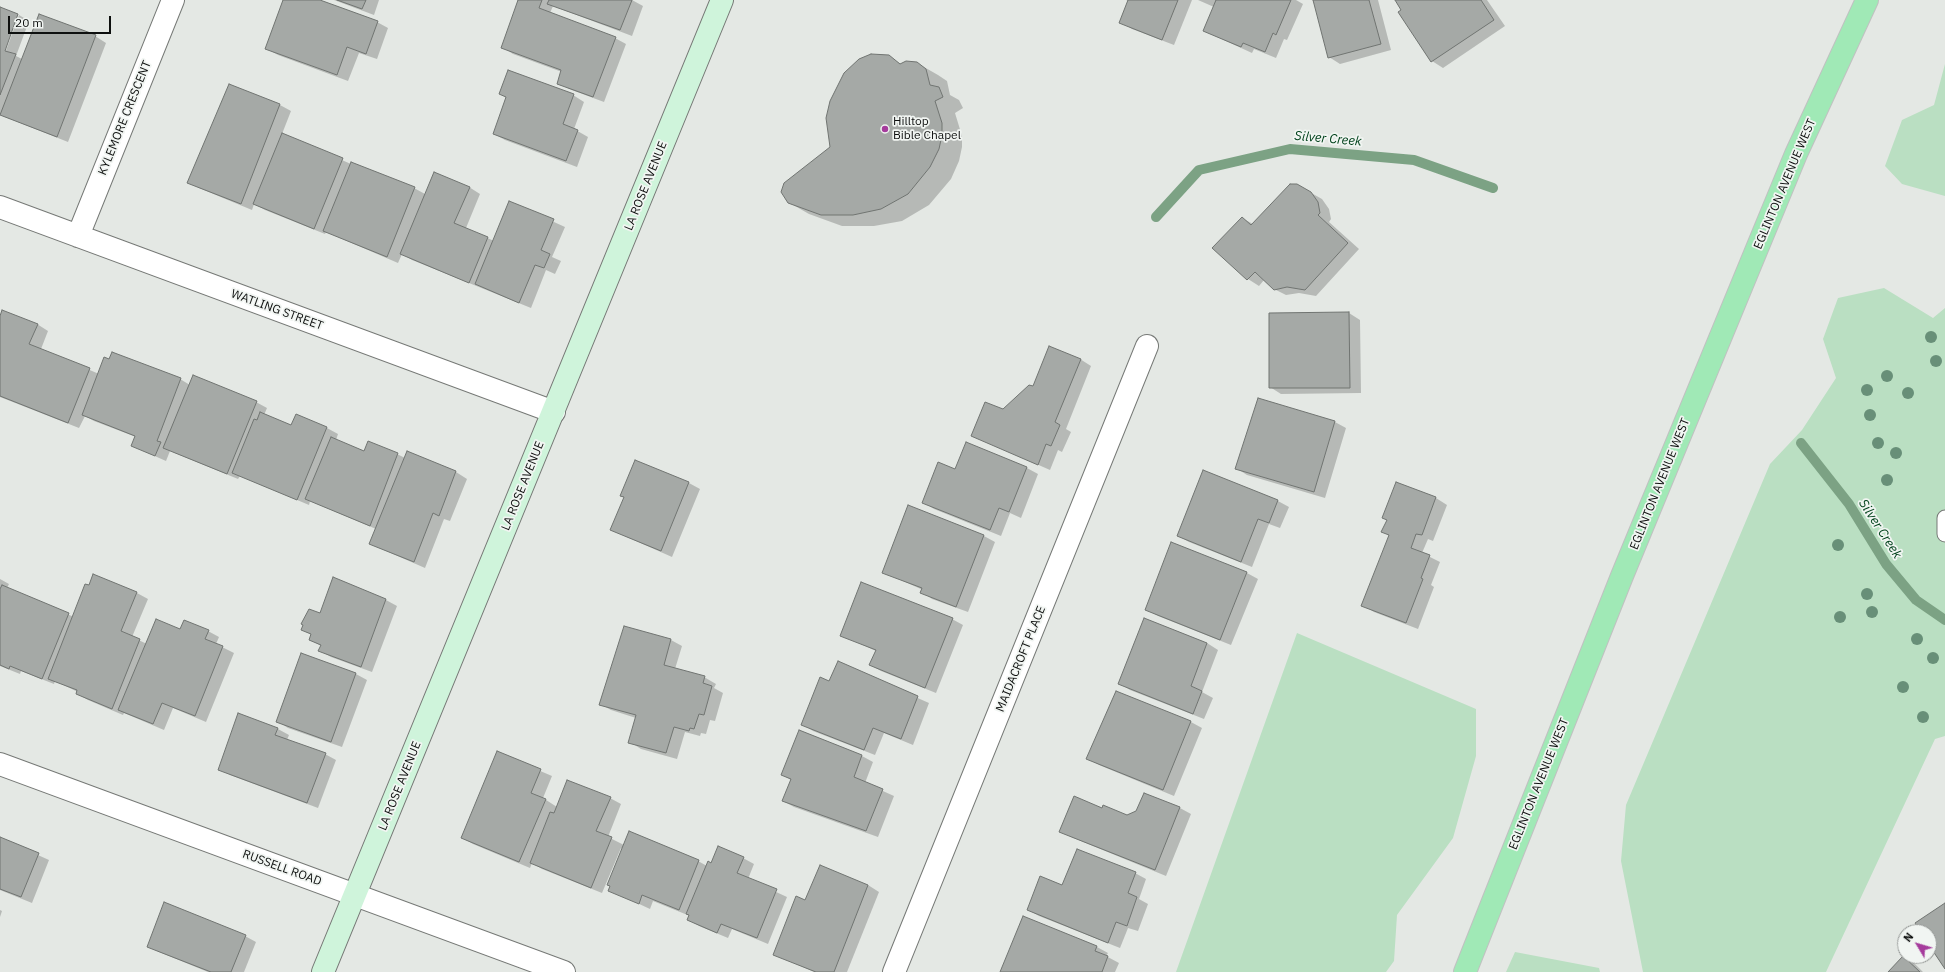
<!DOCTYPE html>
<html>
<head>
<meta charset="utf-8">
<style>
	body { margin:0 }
	#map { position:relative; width:1945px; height:972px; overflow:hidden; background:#e4e8e4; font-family:"IBM Plex Sans",sans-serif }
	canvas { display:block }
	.north { position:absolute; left:1897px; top:924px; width:40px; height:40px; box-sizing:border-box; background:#f1f5f2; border:1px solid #969997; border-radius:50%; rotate:308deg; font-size:11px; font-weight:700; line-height:16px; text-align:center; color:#0e100f }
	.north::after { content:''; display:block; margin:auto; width:14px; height:18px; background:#a53b9c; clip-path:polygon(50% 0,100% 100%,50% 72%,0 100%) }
	.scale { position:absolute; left:8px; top:16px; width:103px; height:18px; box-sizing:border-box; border:2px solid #0e100f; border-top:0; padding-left:5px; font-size:12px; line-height:14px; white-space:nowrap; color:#0e100f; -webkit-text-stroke:3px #f1f5f2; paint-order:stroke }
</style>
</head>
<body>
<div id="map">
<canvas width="1945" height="972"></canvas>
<div class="north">N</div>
<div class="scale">20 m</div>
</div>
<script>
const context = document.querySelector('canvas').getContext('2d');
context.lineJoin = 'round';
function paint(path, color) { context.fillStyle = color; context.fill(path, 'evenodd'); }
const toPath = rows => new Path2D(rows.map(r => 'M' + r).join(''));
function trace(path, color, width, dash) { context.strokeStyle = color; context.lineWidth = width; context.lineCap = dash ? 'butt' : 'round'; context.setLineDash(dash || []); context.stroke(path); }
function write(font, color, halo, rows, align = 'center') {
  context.font = font + ' "IBM Plex Sans",sans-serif'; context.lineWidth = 3.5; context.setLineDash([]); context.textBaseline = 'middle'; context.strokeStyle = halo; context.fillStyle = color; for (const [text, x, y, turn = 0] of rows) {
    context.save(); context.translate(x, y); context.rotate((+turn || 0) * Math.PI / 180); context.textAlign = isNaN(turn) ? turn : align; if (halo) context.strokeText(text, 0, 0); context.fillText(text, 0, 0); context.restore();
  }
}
const green = toPath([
	[1945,64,1945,196,1902,184,1885,166,1902,120,1934,105],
	[1884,288,1933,318,1945,308,1945,736,1935,739,1826,972,1643,972,1621,861,1626,805,1770,464,1802,430,1836,378,1823,339,1838,298],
	[1297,633,1476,709,1476,756,1453,838,1397,915,1394,961,1386,972,1176,972],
	[1515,952,1599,968,1600,972,1506,972]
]);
const shadow = toPath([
	[284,0,317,0,377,22,388,28,377,59,359,53,348,81,278,55,267,49],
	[334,0,379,0,374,15],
	[522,0,632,0,643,6,632,36,553,6,550,13,615,38,626,44,604,102,569,89,558,83,562,72,513,54,502,47],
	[1126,0,1192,0,1174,45,1132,29,1121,22,1129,1],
	[1198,0,1296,0,1303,4,1287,40,1284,39,1276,58,1254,49,1252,53,1204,31,1214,7],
	[1314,0,1378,0,1391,50,1340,64,1329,57],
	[1396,0,1487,0,1505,26,1443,68,1432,61],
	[0,8,18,15,2,55,4,56,19,15,29,21,16,56,22,59,95,36,106,43,68,142,0,115],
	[888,56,901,64,917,63,938,75,947,81,950,95,959,100,963,108,955,113,962,136,962,147,959,161,951,179,929,205,902,221,874,226,842,226,809,214,788,202,832,147],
	[229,85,280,105,291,111,282,134,351,164,414,188,425,194,469,187,480,194,466,228,494,241,510,202,565,227,552,257,561,261,555,274,546,270,531,308,412,260,402,254,398,263,326,232,325,234,265,210,254,204,252,210,199,188,188,182],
	[500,94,573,95,584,102,574,129,588,137,577,167,505,140,494,134,507,98],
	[1297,185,1322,199,1329,209,1331,219,1329,222,1359,249,1316,296,1299,293,1286,295,1274,289,1264,280,1259,286,1248,279,1214,248,1242,218,1253,224],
	[1349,313,1360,320,1361,393,1281,394,1270,387,1270,314],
	[0,319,37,324,48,331,41,349,99,374,180,379,190,385,256,402,267,408,264,415,292,426,296,415,327,428,338,434,336,440,365,452,397,454,405,458,407,453,456,472,467,479,450,521,444,519,425,568,370,544,376,529,310,501,309,505,240,476,238,479,170,451,166,461,132,446,136,437,94,421,85,416,79,428,0,397],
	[1080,359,1091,366,1066,429,1071,432,1062,452,1058,450,1050,470,984,441,1003,411,1033,388],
	[1335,422,1346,428,1325,498,1247,475,1236,468],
	[967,444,1027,468,1038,474,1021,518,1010,513,1001,536,934,509,923,502,956,470],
	[636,461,689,483,700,489,672,557,611,530,625,497],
	[1204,471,1278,501,1289,507,1280,528,1269,524,1252,567,1189,542,1178,536],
	[1397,483,1436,498,1447,505,1433,541,1428,539,1422,553,1440,562,1431,585,1434,587,1418,629,1374,612,1363,605,1390,536,1383,532,1388,520],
	[908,506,984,536,995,542,968,612,932,599,922,592,923,590,883,572],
	[1172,543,1247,573,1258,579,1231,645,1158,616,1147,610],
	[0,579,9,584,7,588,74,617,137,593,148,599,132,637,147,644,181,631,208,631,219,637,216,644,234,653,206,722,173,708,164,730,124,713,123,715,88,700,77,694,78,692,55,681,54,684,21,671,20,674,0,666],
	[334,579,386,600,397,606,372,672,331,657,320,651,321,646,310,640,312,635,302,630,320,614],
	[952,619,963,625,936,693,881,671,870,665,876,651,841,635],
	[1145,619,1207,643,1218,650,1202,692,1213,698,1204,719,1130,690,1119,683],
	[671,640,682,646,675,669,704,677,716,684,714,688,723,693,715,721,710,720,706,734,701,733,700,736,685,732,677,759,641,749,630,742,636,718,611,710,600,704],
	[302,654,356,674,367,680,342,747,288,728,277,721],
	[838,663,929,703,913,745,884,733,875,755,813,731,802,724,830,682],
	[1117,692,1191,722,1202,728,1174,796,1099,765,1088,759],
	[239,715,278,729,289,735,287,740,325,754,336,760,318,808,230,775,219,769],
	[800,731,862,756,873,762,865,783,894,796,878,837,794,807,783,801,791,780,782,775],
	[498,753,552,776,543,798,557,807,610,798,621,804,608,837,624,845,698,861,707,866,743,858,754,864,748,879,787,897,768,944,732,929,728,938,699,926,688,920,690,916,653,901,650,909,609,890,611,886,608,885,623,849,621,848,602,893,542,869,532,863,530,868,473,844,462,838],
	[1144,794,1180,808,1191,814,1166,876,1071,837,1060,831,1103,809,1127,816,1137,811],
	[0,838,49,860,32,903,0,890],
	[820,866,868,885,879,892,847,972,814,972,774,954,806,901],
	[1135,873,1146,879,1139,899,1148,904,1138,931,1128,928,1120,948,1039,916,1028,910,1062,887],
	[0,910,2,911,0,917],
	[1023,917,1097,947,1108,953,1106,956,1119,963,1115,972,1001,972],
	[245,936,256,942,244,972,208,972,159,952,148,946],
	[1903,957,1914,963,1923,972,1889,972]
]);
const stream = toPath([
	[1156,217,1199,170,1290,149,1414,160,1493,188],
	[1801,443,1849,504,1886,564,1916,600,1945,620]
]);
const building = toPath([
	[283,0,320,0,378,21,366,54,347,47,337,75,265,49,283,0],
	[337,0,366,0,362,9,337,0],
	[518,0,542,0,539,8,616,37,593,97,557,84,561,70,501,48,518,0],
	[549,0,632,0,620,30,547,4,549,0],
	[1128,0,1178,0,1162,40,1119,23,1128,0],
	[1216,0,1291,0,1276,35,1273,33,1265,52,1243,43,1241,47,1203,31,1216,0],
	[1313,0,1369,0,1381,44,1328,58,1313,0],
	[1395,0,1481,0,1494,20,1431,62,1398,12,1401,10,1395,0],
	[0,7,18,14,5,51,16,54,0,95,0,7],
	[39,14,96,35,57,137,0,115,39,14],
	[871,54,889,55,900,64,906,61,917,62,926,69,930,85,939,87,943,97,935,101,942,123,942,135,939,149,930,167,908,194,881,209,853,215,821,215,788,203,781,192,784,183,830,147,826,118,830,101,844,73,859,59,871,54],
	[508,70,574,94,563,124,578,130,566,161,493,134,506,97,499,94,508,70],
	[229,84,280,104,241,204,187,183,229,84],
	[282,133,343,158,314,229,253,204,282,133],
	[351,162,415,187,387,257,323,231,351,162],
	[434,172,470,187,454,223,488,237,469,283,400,254,434,172],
	[1290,184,1297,184,1311,192,1318,202,1320,213,1318,215,1348,243,1305,290,1287,287,1274,290,1255,272,1247,280,1212,248,1242,217,1251,225,1290,184],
	[509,201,554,219,541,250,550,254,544,268,535,265,519,303,475,284,509,201],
	[2,310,38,324,29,344,90,368,68,423,0,396,0,316,2,310],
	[1349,312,1350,388,1269,388,1269,313,1349,312],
	[1049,346,1081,359,1055,422,1060,425,1051,446,1046,444,1038,465,971,436,985,402,1003,409,1029,385,1033,386,1049,346],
	[112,352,181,378,157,441,161,442,155,456,131,446,135,436,82,415,104,357,109,359,112,352],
	[193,375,257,401,227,474,163,448,193,375],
	[1258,398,1335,421,1314,492,1235,469,1258,398],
	[260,412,291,425,296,414,327,427,297,500,232,473,254,419,257,420,260,412],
	[331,437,364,451,368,441,398,453,370,526,305,499,331,437],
	[966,442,1027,467,1009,512,999,508,990,530,922,503,938,462,955,469,966,442],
	[407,451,456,471,439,516,433,513,414,562,369,544,407,451],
	[635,460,689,482,661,551,610,530,624,497,620,496,635,460],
	[1203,470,1278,500,1269,523,1258,519,1241,562,1177,536,1203,470],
	[1396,482,1436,497,1422,535,1416,534,1411,548,1430,555,1421,578,1423,579,1406,623,1361,606,1389,535,1381,532,1387,520,1382,518,1396,482],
	[908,505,984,535,956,607,920,593,922,588,882,573,908,505],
	[1171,542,1247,572,1220,640,1145,610,1171,542],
	[93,574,137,592,121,631,140,639,112,709,76,694,77,690,48,679,85,584,89,585,93,574],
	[333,577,386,599,361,667,318,651,321,645,309,640,311,634,301,630,303,625,301,624,309,609,320,613,333,577],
	[861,582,953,618,925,688,869,665,876,650,840,636,861,582],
	[2,585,69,613,42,679,10,666,9,669,0,665,0,589,2,585],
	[1144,618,1207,643,1191,686,1202,691,1193,714,1118,684,1144,618],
	[156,619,180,629,184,620,209,630,205,639,223,646,195,716,162,703,153,724,118,710,156,619],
	[624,626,671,639,664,665,705,676,703,683,712,686,704,715,699,714,694,729,690,728,689,731,674,727,666,753,628,743,636,715,599,705,624,626],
	[301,653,356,673,331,742,276,722,301,653],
	[838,661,918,696,901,739,873,728,864,750,801,725,820,677,829,681,838,661],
	[1116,691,1191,721,1163,790,1086,759,1116,691],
	[238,713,278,728,275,735,326,753,307,803,218,770,238,713],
	[799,730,862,755,854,777,883,789,866,831,782,801,791,779,781,775,799,730],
	[497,751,541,769,531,793,546,799,519,862,461,838,497,751],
	[567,780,611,797,596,831,612,837,591,888,530,863,550,812,554,813,567,780],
	[1144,793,1180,807,1155,870,1059,832,1074,796,1102,808,1103,805,1127,815,1136,811,1144,793],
	[629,831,699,860,679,910,642,895,639,904,608,891,610,886,607,885,629,831],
	[0,837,39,853,21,897,0,889,0,837],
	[718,846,744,857,737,873,777,889,757,938,721,924,717,933,687,920,689,915,686,914,708,861,711,863,718,846],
	[1077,849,1136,872,1128,893,1137,897,1127,926,1116,922,1108,943,1027,910,1040,876,1062,885,1077,849],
	[820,865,868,885,834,972,816,972,773,955,796,896,805,900,820,865],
	[164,902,246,935,231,972,211,972,147,947,164,902],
	[1945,903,1945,969,1929,945,1929,932,1920,932,1915,923,1945,903],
	[1023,916,1097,946,1095,951,1108,956,1102,972,1000,972,1023,916],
	[1903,956,1920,972,1888,972,1903,956]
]);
const lane = toPath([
	[1945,518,1945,534]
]);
const street = toPath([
	[0,207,554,412],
	[78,236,173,0],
	[0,764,564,972],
	[894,972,1147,346]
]);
const secondary = toPath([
	[323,972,722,0]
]);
const primary = toPath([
	[1465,972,1622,576,1796,154,1867,0]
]);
const trees = [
	[1931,337],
	[1936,361],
	[1887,376],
	[1867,390],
	[1908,393],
	[1870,415],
	[1878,443],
	[1896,453],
	[1887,480],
	[1838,545],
	[1867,594],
	[1872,612],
	[1840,617],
	[1917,639],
	[1933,658],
	[1903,687],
	[1923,717]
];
const markers = [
	[885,129,4,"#a53b9c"]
];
const streetNames = [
	["KYLEMORE CRESCENT",125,118,-68],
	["EGLINTON AVENUE WEST",1785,184,-67],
	["LA ROSE AVENUE",646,186,-68],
	["WATLING STREET",277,310,20],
	["EGLINTON AVENUE WEST",1660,484,-68],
	["LA ROSE AVENUE",523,486,-68],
	["MAIDACROFT PLACE",1021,659,-68],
	["EGLINTON AVENUE WEST",1539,784,-68],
	["LA ROSE AVENUE",400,786,-68],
	["RUSSELL ROAD",282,868,20]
];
const poiNames = [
	["Hilltop",893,122],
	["Bible Chapel",893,136]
];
const waterNames = [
	["Silver Creek",1328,139,5],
	["Silver Creek",1880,529,57]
];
paint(green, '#badfc2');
paint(shadow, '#0003');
trace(stream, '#7ca284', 10);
paint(building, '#a5a9a6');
trace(building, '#707471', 1);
trace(lane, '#767976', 17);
trace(street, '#767976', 24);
trace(secondary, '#767976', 24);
trace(primary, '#c0c1c1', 24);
trace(lane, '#fff', 15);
trace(street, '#fff', 22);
trace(secondary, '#cff4db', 22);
trace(primary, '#a0e9b6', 22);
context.fillStyle = '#688f78';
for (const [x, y] of trees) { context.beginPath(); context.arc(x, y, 6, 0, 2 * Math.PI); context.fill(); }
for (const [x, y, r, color] of markers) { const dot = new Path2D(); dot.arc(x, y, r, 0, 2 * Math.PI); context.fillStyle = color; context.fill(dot); trace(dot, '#f1f5f2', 1.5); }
write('12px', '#0e100f', '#f1f5f2', streetNames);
write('12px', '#0e100f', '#f1f5f2', poiNames, 'left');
write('italic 13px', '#00421b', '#f1f5f2', waterNames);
</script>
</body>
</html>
